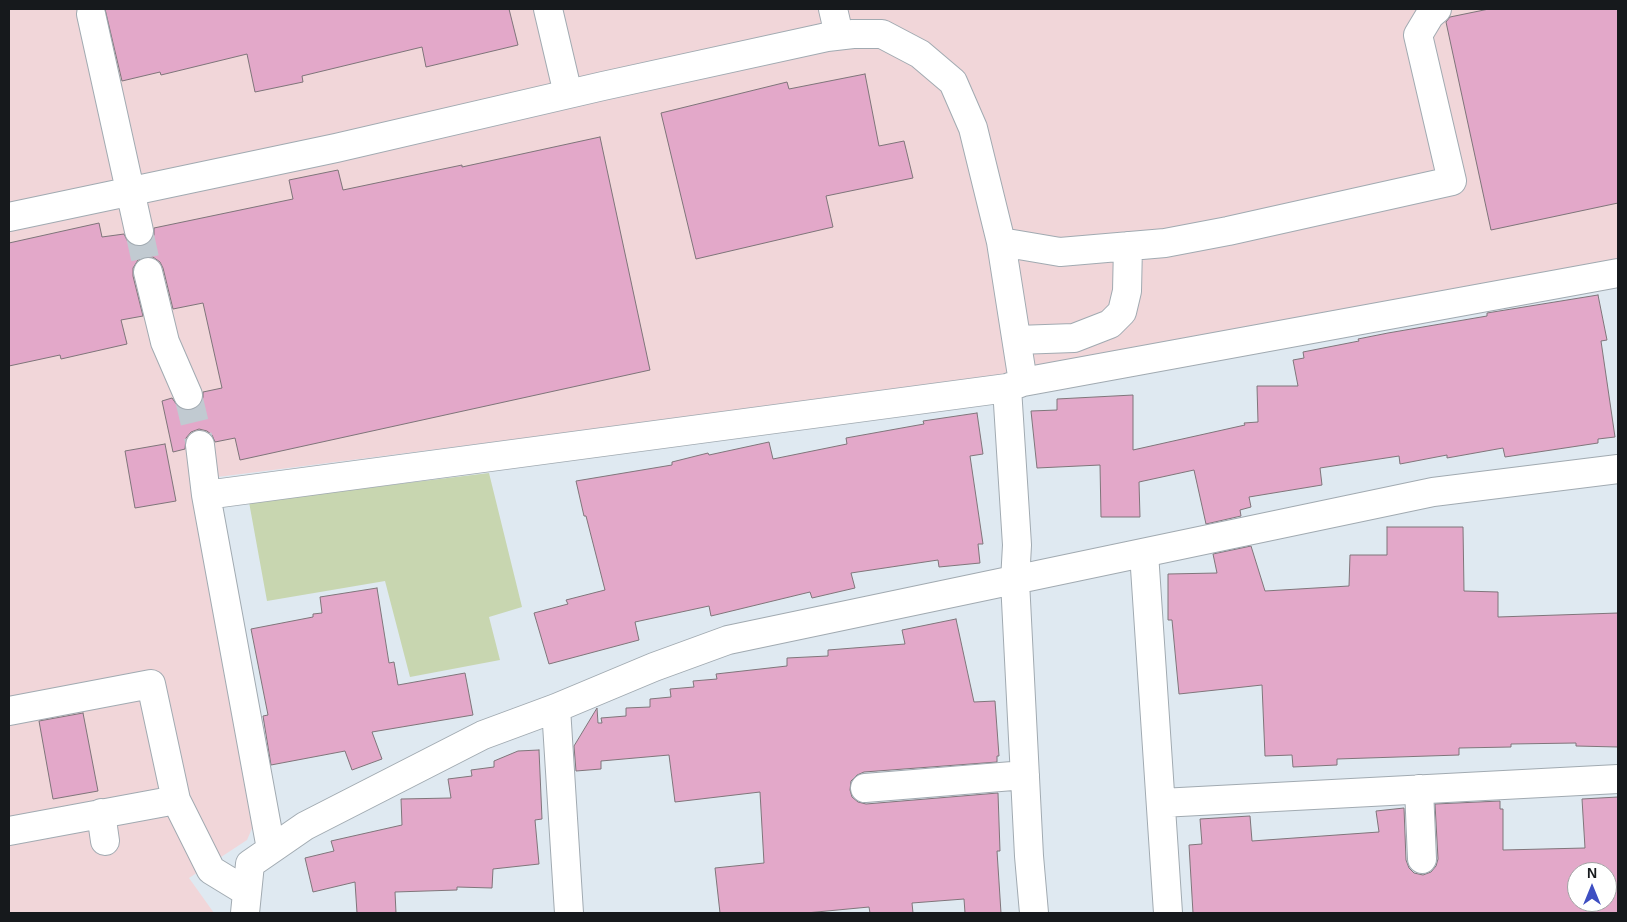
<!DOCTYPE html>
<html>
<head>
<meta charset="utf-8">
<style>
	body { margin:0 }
	#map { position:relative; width:1627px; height:922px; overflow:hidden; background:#dfe9f1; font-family:Helvetica,sans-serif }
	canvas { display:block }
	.frame { position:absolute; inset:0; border:10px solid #16191c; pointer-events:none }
	.north { position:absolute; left:1567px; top:862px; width:50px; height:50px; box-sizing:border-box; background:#fff; border:1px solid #a2a3a4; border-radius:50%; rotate:0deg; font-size:14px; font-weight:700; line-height:20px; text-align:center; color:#16191c }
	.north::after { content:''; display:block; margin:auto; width:18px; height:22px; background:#3e4fc2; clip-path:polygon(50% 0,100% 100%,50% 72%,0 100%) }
</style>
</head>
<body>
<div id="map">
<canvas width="1627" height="922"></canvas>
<div class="frame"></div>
<div class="north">N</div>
</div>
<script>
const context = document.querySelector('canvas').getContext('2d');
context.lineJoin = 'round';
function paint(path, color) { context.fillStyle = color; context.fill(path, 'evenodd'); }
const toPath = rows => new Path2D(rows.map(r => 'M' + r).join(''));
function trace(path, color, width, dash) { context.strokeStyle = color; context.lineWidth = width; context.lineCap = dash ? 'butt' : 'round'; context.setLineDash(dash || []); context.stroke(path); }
const industrial = toPath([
	[9,9,1618,9,1618,262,998,378,194,480,253,826,247,840,189,878,214,913,9,913]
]);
const green = toPath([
	[489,473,522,607,489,617,500,660,410,677,385,581,267,601,249,502]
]);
const building = toPath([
	[105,9,509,9,518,45,426,67,422,47,302,76,303,82,255,92,247,54,161,75,160,72,122,81,105,9],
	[1489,9,1618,9,1618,203,1491,230,1446,22,1450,17,1489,9],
	[865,74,879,146,904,141,913,178,826,196,833,227,696,259,661,113,787,82,789,89,865,74],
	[600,137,650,370,240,460,235,438,215,442,212,435,207,431,199,429,191,432,186,438,185,449,173,452,162,401,172,398,179,408,187,411,194,409,201,404,203,397,203,392,222,388,203,303,173,309,163,268,160,262,153,257,145,257,138,260,133,268,133,276,143,316,121,320,127,344,61,359,60,355,9,366,9,243,99,223,102,237,124,234,128,242,135,246,142,246,150,242,154,235,154,228,293,199,289,180,338,170,343,190,462,165,462,167,600,137],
	[1598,295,1607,340,1601,341,1615,437,1598,439,1598,443,1505,457,1503,448,1447,458,1447,455,1400,464,1399,456,1320,468,1322,485,1249,497,1251,507,1240,510,1241,516,1206,524,1194,470,1139,482,1140,517,1101,517,1100,465,1037,468,1031,411,1057,410,1057,399,1133,395,1133,450,1245,425,1244,423,1258,422,1257,386,1298,386,1293,360,1304,358,1303,352,1359,341,1358,339,1388,333,1487,316,1487,313,1598,295],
	[977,413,983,454,970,456,983,544,978,544,980,563,939,567,938,560,851,573,855,588,812,598,810,592,711,616,709,606,635,622,639,640,549,664,534,613,568,604,566,600,605,590,586,516,584,516,576,481,672,465,672,462,708,453,709,455,769,442,773,459,847,444,846,438,924,424,923,421,977,413],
	[165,444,176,501,135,508,125,451,165,444],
	[1387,527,1463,527,1464,591,1498,592,1498,617,1618,613,1618,747,1576,746,1576,743,1511,744,1511,747,1459,748,1459,755,1337,759,1337,765,1293,767,1292,755,1265,756,1262,685,1179,694,1172,620,1168,620,1168,574,1217,573,1213,554,1251,546,1265,591,1349,586,1350,555,1387,555,1387,527],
	[377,588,389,663,394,662,398,685,465,673,473,715,372,732,382,759,352,770,345,751,271,765,263,716,268,715,251,629,313,617,313,614,322,613,320,597,377,588],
	[956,619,974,702,995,701,999,756,997,756,997,762,864,772,857,775,851,781,850,790,852,797,858,802,866,804,998,793,1000,851,997,851,1001,913,965,913,964,899,912,903,913,913,870,913,869,907,806,913,720,913,715,868,764,863,760,792,675,802,669,755,601,761,601,769,576,771,574,746,597,708,598,723,602,723,601,718,626,716,626,708,650,707,650,699,671,697,670,689,694,687,693,681,717,679,716,674,787,666,787,658,828,656,828,650,905,644,902,630,956,619],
	[83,713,98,791,53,799,39,721,83,713],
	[539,750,542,819,535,820,539,864,493,869,492,888,457,887,457,890,395,892,396,913,357,913,355,882,313,892,305,858,334,851,331,841,402,825,401,799,451,798,448,779,472,776,471,770,494,767,494,761,518,751,539,750],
	[1618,797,1618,913,1193,913,1189,845,1202,844,1200,819,1250,816,1252,841,1379,832,1376,811,1404,808,1406,860,1409,868,1414,873,1423,875,1431,872,1436,866,1438,859,1435,804,1500,801,1500,809,1503,809,1503,850,1585,848,1582,799,1618,797],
	[1577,872,1607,872,1607,902,1577,902,1577,872]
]);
const minorTunnel = toPath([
	[139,231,148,272],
	[188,395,200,445]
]);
const minor = toPath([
	[548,9,568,94],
	[833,9,839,35],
	[91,14,139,231],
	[9,217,336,148,603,86,827,37,853,34,882,34,920,54,953,82,973,128,1001,242,1023,382],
	[1001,242,1060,252,1165,243,1228,231,1452,181,1418,35,1430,15,1437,9],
	[148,272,165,342,188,395],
	[1017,340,1074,338,1110,324,1122,312,1127,291,1128,246],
	[1007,388,1017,545,1015,581,1029,856,1034,913],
	[200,445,206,495],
	[1144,553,1168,913],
	[556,708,569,913],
	[9,711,151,684,176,800],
	[865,788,1025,775],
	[1419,789,1422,859],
	[1161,803,1618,779],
	[101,813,105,841],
	[9,831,176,800,211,870,247,892],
	[271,849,206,495,1007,388,1023,382,1618,273],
	[245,913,250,864,305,826,483,735,556,708,654,667,728,640,1433,492,1618,469]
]);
paint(industrial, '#f1d6d9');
paint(green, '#c8d6b0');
paint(building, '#e3a8c9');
trace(building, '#7f757a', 1);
trace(minorTunnel, '#c1cad1', 28, [28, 14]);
trace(minor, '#a1aab1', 30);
trace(minor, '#fff', 28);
</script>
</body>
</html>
